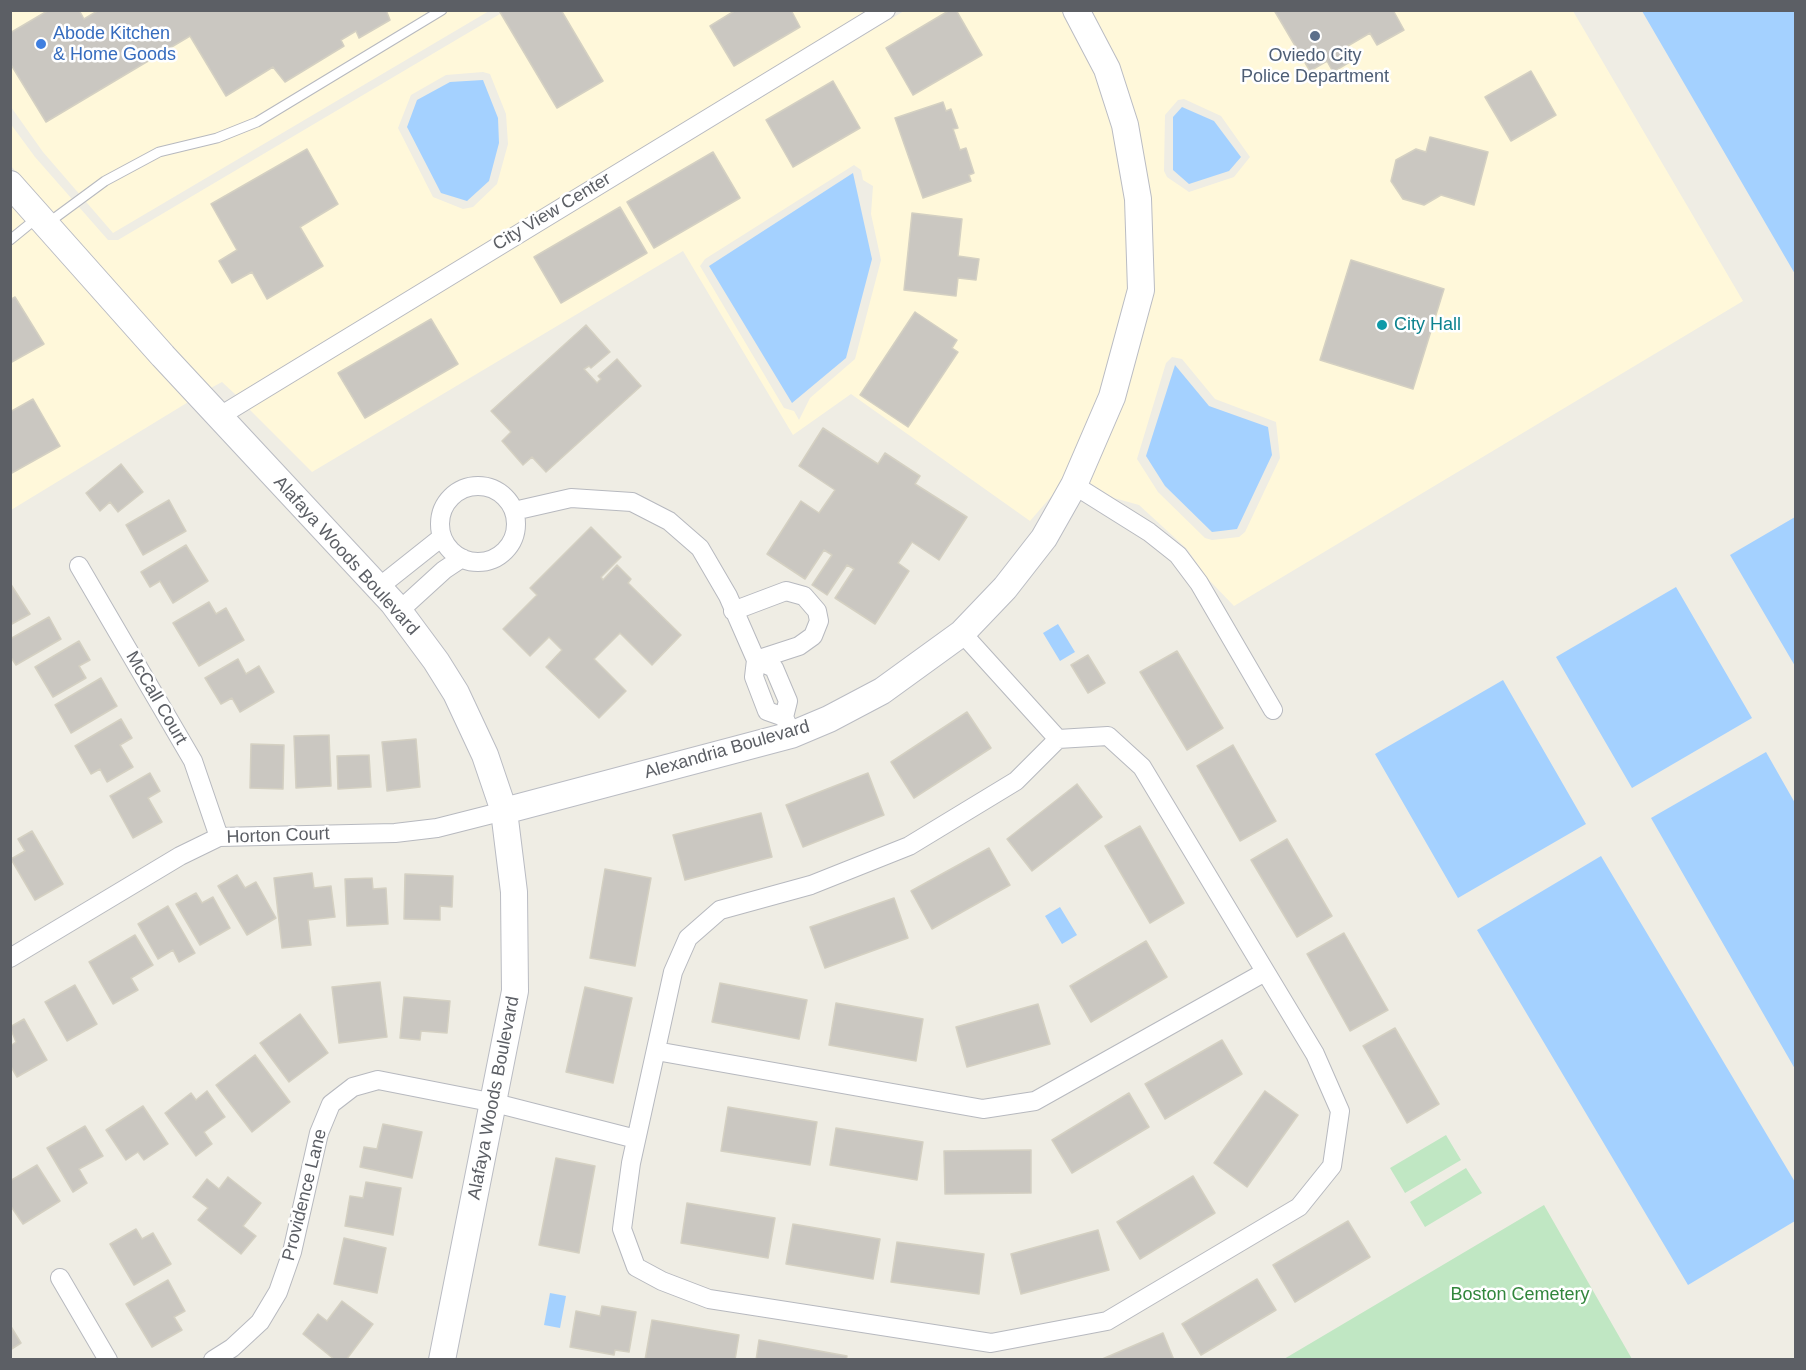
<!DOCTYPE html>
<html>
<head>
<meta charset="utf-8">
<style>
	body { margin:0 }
	#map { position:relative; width:1806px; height:1370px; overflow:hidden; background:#efede4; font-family:Arial,sans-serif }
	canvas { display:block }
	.frame { position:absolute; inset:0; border:12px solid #5c5f65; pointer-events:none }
</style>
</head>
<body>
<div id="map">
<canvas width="1806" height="1370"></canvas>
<div class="frame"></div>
</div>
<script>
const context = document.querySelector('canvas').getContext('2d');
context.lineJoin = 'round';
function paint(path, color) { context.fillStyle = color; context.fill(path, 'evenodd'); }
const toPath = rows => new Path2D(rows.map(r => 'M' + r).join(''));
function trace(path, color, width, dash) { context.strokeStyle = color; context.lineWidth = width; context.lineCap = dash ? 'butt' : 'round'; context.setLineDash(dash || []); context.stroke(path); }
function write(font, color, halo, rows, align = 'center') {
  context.font = font + ' Arial,sans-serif'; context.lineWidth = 5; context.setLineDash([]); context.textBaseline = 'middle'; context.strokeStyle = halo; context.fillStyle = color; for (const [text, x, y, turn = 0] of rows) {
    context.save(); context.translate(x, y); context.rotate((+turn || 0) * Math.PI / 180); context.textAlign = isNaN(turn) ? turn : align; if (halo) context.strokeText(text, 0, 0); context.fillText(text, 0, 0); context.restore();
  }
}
const commercial = toPath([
	[10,11,489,11,113,233,43,152,11,107],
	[505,11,867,11,236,395,222,382,209,389,11,166,10,123,35,157,108,240,118,240],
	[483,72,490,74,506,114,508,144,497,184,473,207,463,209,433,197,398,128,411,95,446,75],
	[904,11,1063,11,1098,73,1115,128,1128,201,1131,290,1102,395,1063,483,1030,521,851,394,793,435,683,251,312,472,249,409],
	[854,165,861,170,863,180,873,186,871,214,881,260,855,359,810,398,799,420,794,411,784,408,700,266,705,259],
	[1088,11,1573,11,1743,301,1234,606,1208,579,1187,549,1139,505,1114,498,1087,481,1151,291],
	[1184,99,1221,116,1250,157,1234,177,1189,192,1167,177,1164,171,1165,115,1178,100],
	[1172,357,1182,359,1215,399,1276,422,1280,458,1245,532,1239,537,1212,540,1205,538,1158,492,1137,459,1166,363],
	[10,200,190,401,11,510,10,510]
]);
const green = toPath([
	[1446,1135,1461,1160,1405,1193,1390,1168],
	[1466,1168,1482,1193,1425,1227,1410,1202],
	[1544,1205,1632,1359,1284,1359]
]);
const water = toPath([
	[1642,11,1795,11,1795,274],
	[483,80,498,118,499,143,489,181,467,201,441,193,407,127,417,100,450,82],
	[1182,107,1214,121,1241,157,1229,171,1189,184,1173,170,1173,117],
	[853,173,872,259,846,358,792,403,709,266],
	[1175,365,1209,406,1268,427,1272,455,1237,529,1212,532,1165,486,1146,456],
	[1795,517,1795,666,1730,555],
	[1676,587,1752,718,1632,788,1556,657],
	[1058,624,1075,652,1060,661,1043,633],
	[1503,680,1586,824,1458,898,1375,754],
	[1766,752,1795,803,1795,1069,1651,818],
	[1601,856,1795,1182,1795,1221,1688,1285,1477,930],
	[1060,907,1077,935,1062,944,1045,916],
	[550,1293,566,1296,560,1328,544,1325]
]);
const building = toPath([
	[49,10,79,10,84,19,99,10,386,10,390,20,359,38,356,31,341,40,344,46,285,82,273,67,226,96,190,36,46,122,10,63,10,33,49,10],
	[502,10,561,10,603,81,557,108,500,12,502,10],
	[736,10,791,10,800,27,734,66,710,26,736,10],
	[950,10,956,10,982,55,913,95,886,48,950,10],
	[1274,10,1393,10,1404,30,1377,45,1370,33,1346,47,1353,60,1333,72,1327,61,1310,71,1274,10],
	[1531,71,1556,115,1511,141,1485,97,1531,71],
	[833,81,860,128,793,167,766,120,833,81],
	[943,102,946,111,951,109,958,128,953,129,960,150,966,148,974,173,969,175,971,181,923,198,895,118,943,102],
	[1430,137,1488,152,1474,205,1441,195,1424,205,1403,199,1391,181,1396,160,1416,149,1426,152,1430,137],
	[307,149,338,204,300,227,323,266,267,299,252,272,232,283,219,261,237,250,211,204,307,149],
	[713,152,740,198,654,248,627,202,713,152],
	[620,207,647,253,561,303,534,257,620,207],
	[912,213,962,219,958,256,979,259,976,280,958,278,956,296,904,290,912,213],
	[1351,260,1444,289,1413,389,1320,360,1351,260],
	[15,297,44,344,10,363,10,300,15,297],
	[915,312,957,340,952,348,958,352,908,427,860,395,915,312],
	[431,319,458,364,365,418,338,373,431,319],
	[586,325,610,352,591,368,589,366,584,369,597,383,601,379,598,376,617,359,641,386,546,472,532,457,523,465,502,441,511,432,491,411,586,325],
	[33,399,60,446,10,474,10,412,33,399],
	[823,428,878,464,885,453,920,476,915,484,967,517,939,560,912,542,898,563,909,571,875,624,835,598,854,569,847,565,827,595,812,585,832,555,824,550,805,579,767,554,801,501,819,513,835,490,799,466,823,428],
	[121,464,143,492,118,512,110,502,100,511,86,493,121,464],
	[169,500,186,531,143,555,126,525,169,500],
	[591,527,621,557,601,577,603,580,617,565,631,579,628,583,681,635,652,665,620,633,594,659,626,691,599,718,546,667,562,650,549,637,530,656,503,629,537,595,530,588,591,527],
	[186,545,208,581,173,603,160,581,150,587,141,572,186,545],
	[10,583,30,614,10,625,10,583],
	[209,602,216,614,226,608,244,640,199,666,173,623,209,602],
	[49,617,61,639,16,665,10,656,10,639,49,617],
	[79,641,90,660,79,666,86,678,53,697,35,667,79,641],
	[1177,651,1223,728,1187,750,1140,672,1177,651],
	[1088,655,1105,683,1088,693,1071,665,1088,655],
	[238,659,246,674,259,666,274,692,240,712,232,698,221,704,205,678,238,659],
	[101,678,117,706,71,733,55,705,101,678],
	[967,712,991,748,914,798,891,762,967,712],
	[121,719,132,738,120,745,133,767,107,782,100,769,91,774,75,746,121,719],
	[329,735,331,786,296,788,294,736,329,735],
	[416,739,420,787,387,791,382,742,416,739],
	[251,744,284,745,283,789,250,788,251,744],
	[1233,745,1276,821,1240,841,1197,766,1233,745],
	[369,755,371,787,338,789,337,756,369,755],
	[150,773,160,791,148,798,162,822,133,838,110,796,150,773],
	[868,773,884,815,803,847,786,805,868,773],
	[1077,784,1102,817,1032,871,1007,839,1077,784],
	[761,813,772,857,685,880,673,835,761,813],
	[1140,826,1184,903,1150,923,1105,846,1140,826],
	[32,831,63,884,35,900,11,859,25,851,18,839,32,831],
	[1287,839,1332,916,1297,937,1251,860,1287,839],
	[989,848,1010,885,932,929,911,891,989,848],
	[605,869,651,878,635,966,590,958,605,869],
	[312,873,314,888,331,886,335,917,308,920,311,945,282,948,274,878,312,873],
	[405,874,453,876,452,907,440,906,440,920,404,919,405,874],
	[237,875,245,888,256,882,276,918,247,935,218,886,237,875],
	[372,878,373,889,386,888,388,924,347,926,345,879,372,878],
	[196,893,202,903,213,897,230,928,200,945,176,904,196,893],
	[894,898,908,938,825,968,810,927,894,898],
	[168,906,195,953,179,962,173,950,158,959,138,924,168,906],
	[1344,933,1388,1010,1350,1031,1307,954,1344,933],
	[135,935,153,965,131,978,138,990,113,1004,89,962,135,935],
	[1146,941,1167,977,1091,1022,1070,986,1146,941],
	[380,982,387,1037,339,1043,332,987,380,982],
	[720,983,807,1000,799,1039,712,1022,720,983],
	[75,985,97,1024,67,1041,45,1002,75,985],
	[585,987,632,998,613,1083,566,1072,585,987],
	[404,997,450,1001,447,1033,421,1031,420,1040,400,1038,404,997],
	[836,1003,923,1019,916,1061,829,1045,836,1003],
	[1038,1004,1050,1044,967,1067,956,1027,1038,1004],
	[300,1014,328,1053,289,1082,260,1043,300,1014],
	[24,1019,47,1060,17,1077,10,1065,10,1046,16,1042,10,1027,24,1019],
	[1395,1028,1439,1104,1407,1123,1363,1046,1395,1028],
	[1222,1040,1242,1074,1165,1119,1145,1084,1222,1040],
	[255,1055,290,1102,252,1132,216,1085,255,1055],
	[207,1091,225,1117,204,1132,212,1144,196,1156,165,1113,191,1093,196,1100,207,1091],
	[1265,1091,1298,1115,1247,1187,1214,1163,1265,1091],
	[1129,1093,1149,1127,1072,1173,1052,1140,1129,1093],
	[143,1106,168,1144,144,1160,138,1152,126,1160,106,1130,143,1106],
	[728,1107,817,1122,810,1165,721,1151,728,1107],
	[383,1124,422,1132,412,1178,360,1167,364,1147,377,1149,383,1124],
	[85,1126,103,1156,79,1169,87,1183,73,1192,47,1148,85,1126],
	[836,1128,923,1142,917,1180,830,1165,836,1128],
	[1031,1150,1031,1193,945,1194,944,1151,1031,1150],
	[556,1158,595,1166,579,1253,539,1245,556,1158],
	[37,1165,60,1201,23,1224,10,1205,10,1181,37,1165],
	[1193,1176,1215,1213,1140,1259,1117,1222,1193,1176],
	[228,1177,261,1203,243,1226,256,1236,241,1254,198,1220,208,1208,193,1197,207,1179,219,1189,228,1177],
	[366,1182,401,1188,393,1235,345,1226,350,1196,363,1198,366,1182],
	[687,1203,775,1218,768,1258,681,1243,687,1203],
	[1348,1221,1370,1257,1295,1302,1273,1265,1348,1221],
	[793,1224,880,1239,873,1279,786,1264,793,1224],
	[136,1229,142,1239,153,1233,171,1264,134,1285,110,1244,136,1229],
	[1098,1230,1109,1270,1021,1294,1011,1254,1098,1230],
	[344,1238,386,1248,377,1293,334,1284,344,1238],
	[897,1242,984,1254,979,1294,891,1282,897,1242],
	[1257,1279,1276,1310,1201,1355,1182,1324,1257,1279],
	[168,1280,185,1311,174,1317,182,1330,152,1347,126,1304,168,1280],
	[342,1301,373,1324,346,1360,335,1360,303,1334,318,1314,327,1321,342,1301],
	[602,1306,636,1312,629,1352,615,1350,614,1355,570,1347,576,1311,600,1316,602,1306],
	[652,1320,739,1335,735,1360,645,1360,652,1320],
	[10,1325,21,1343,10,1350,10,1325],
	[1163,1333,1174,1360,1100,1360,1163,1333],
	[759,1340,847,1356,846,1360,756,1360,759,1340]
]);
const lane = toPath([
	[48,223,105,181,159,152,217,138,257,122,442,10],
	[10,240,37,218]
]);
const street = toPath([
	[220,416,886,10],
	[1074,485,1149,532,1178,555,1199,583,1273,710],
	'440 524a38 38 0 1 1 76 0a38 38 0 1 1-76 0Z',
	[514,511,571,498,632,502,669,521,700,548,728,596,756,660,754,677,767,711,784,717],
	[79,566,193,761,219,837],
	[379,587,442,537],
	[399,611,444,570,462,558],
	[733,611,786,591,804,596,817,611,819,621,813,636,799,646,756,660],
	[962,633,1058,739],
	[756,660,774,668,788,701,784,717,788,726],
	[1108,736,1142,767,1315,1054,1340,1111,1332,1166,1299,1207,1107,1321,991,1343,709,1299,662,1281,636,1267,622,1229,631,1163,673,972,688,938,720,910,811,885,909,846,1016,781,1058,739,1108,736],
	[10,958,180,856,219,837,395,833,437,828,504,811],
	[656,1051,983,1109,1035,1101,1265,972],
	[60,1278,108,1360],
	[213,1360,232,1348,260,1322,278,1292,292,1252,319,1133,331,1104,353,1087,378,1080,495,1103,636,1139]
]);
const secondary = toPath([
	[10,184,163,356,393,603,436,661,456,693,485,755,504,811,514,892,515,991,442,1360],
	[504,811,791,735,829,719,882,691,962,633,1005,588,1044,538,1074,485,1112,397,1141,290,1138,199,1125,125,1107,69,1076,10]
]);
const markers = [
	[1315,36,6,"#5c6f8a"],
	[41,44,6,"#3f7fe0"],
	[1382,325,6,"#0f9aa8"]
];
const shopNames = [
	["Abode Kitchen",53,34],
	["& Home Goods",53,55]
];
const serviceNames = [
	["Oviedo City",1315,56],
	["Police Department",1315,77]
];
const streetNames = [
	["City View Center",552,212,-31],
	["Alafaya Woods Boulevard",346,556,48],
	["McCall Court",156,698,60],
	["Alexandria Boulevard",727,750,-16],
	["Horton Court",278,836,-2],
	["Alafaya Woods Boulevard",494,1098,-79],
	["Providence Lane",305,1195,-76]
];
const cultureNames = [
	["City Hall",1394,325]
];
const parkNames = [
	["Boston Cemetery",1520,1295]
];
paint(commercial, '#fff8da');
paint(green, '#c0e7c3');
paint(water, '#a4d1ff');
paint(building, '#cac7c1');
trace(building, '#d4d0c2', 1.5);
trace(lane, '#b7b9bf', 11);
trace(street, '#b7b9bf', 20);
trace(secondary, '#babcc3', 28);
trace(lane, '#fff', 9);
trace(street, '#fff', 18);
trace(secondary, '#fff', 26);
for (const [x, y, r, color] of markers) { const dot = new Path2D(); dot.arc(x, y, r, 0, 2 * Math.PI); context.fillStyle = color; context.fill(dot); trace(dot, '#fff', 2); }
write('18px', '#366cbe', '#fff', shopNames, 'left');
write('18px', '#4e5e75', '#fff', serviceNames);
write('18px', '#5c5f65', '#fff', streetNames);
write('18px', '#0d838f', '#fff', cultureNames, 'left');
write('18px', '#32863c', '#fff', parkNames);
</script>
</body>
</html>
